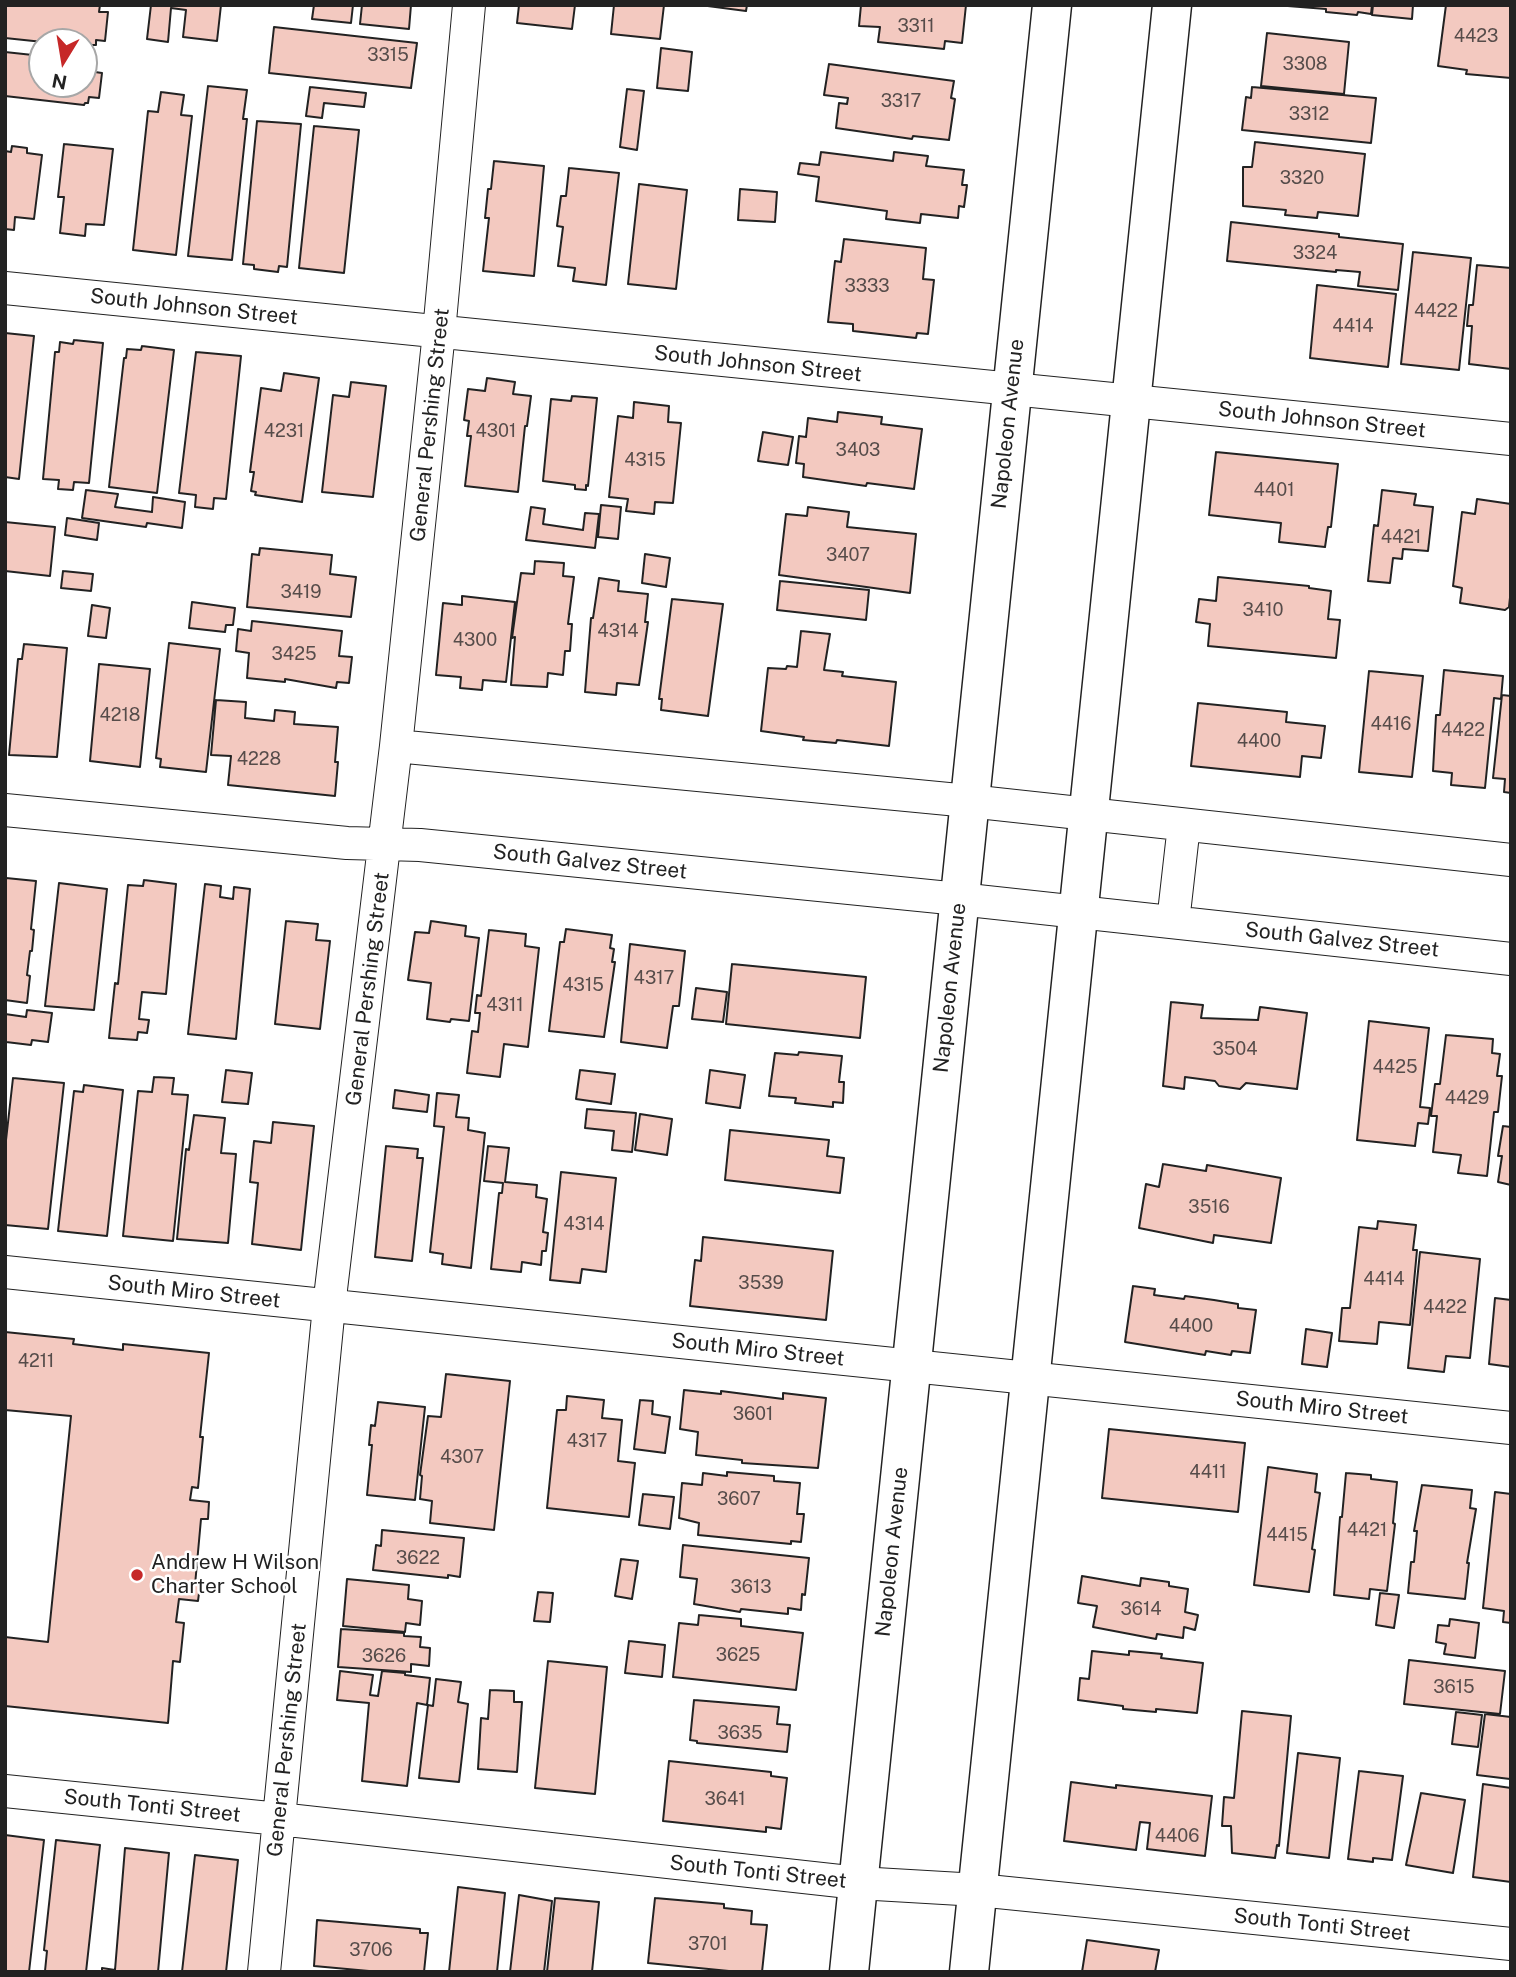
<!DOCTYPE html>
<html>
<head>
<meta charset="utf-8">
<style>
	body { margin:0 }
	#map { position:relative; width:1516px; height:1977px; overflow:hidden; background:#fff; font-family:"Public Sans",sans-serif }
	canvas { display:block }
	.frame { position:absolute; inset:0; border:7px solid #222; pointer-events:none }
	.north { position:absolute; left:28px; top:28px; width:70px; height:70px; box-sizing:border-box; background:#fff; border:2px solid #a7a7a7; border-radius:50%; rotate:191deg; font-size:19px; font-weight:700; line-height:28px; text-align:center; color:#222 }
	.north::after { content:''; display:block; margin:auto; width:24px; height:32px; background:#c62828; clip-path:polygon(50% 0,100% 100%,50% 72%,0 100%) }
</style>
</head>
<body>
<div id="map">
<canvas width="1516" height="1977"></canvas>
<div class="frame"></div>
<div class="north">N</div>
</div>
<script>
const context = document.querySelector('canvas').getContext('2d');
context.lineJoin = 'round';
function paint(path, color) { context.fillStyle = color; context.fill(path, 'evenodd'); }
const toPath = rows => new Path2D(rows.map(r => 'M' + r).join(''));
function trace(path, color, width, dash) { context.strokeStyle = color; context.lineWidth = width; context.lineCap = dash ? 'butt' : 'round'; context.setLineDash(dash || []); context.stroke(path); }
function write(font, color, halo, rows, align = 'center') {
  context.font = font + ' "Public Sans",sans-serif'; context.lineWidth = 5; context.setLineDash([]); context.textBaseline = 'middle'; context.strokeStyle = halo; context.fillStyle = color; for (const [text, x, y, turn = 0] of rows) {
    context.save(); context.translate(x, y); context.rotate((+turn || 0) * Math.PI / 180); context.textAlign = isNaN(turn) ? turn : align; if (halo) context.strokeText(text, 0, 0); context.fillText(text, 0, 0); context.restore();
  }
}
const building = toPath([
	[5,5,100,5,99,12,108,12,105,41,96,40,96,45,91,45,91,47,84,47,84,42,43,42,5,38,5,5],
	[151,5,221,5,217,41,183,37,186,10,171,8,168,42,147,39,151,5],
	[314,5,353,5,351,23,312,19,314,5],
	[362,5,411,5,409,29,360,24,362,5],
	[519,5,575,5,572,29,517,23,519,5],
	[614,5,664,5,660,39,611,34,614,5],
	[700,5,747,5,746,11,700,5],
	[861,5,966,5,962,43,945,41,944,49,878,42,880,27,859,26,861,5],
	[1275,5,1372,5,1371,14,1358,12,1357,15,1326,12,1326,9,1275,5],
	[1373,5,1413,5,1412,19,1372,15,1373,5],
	[1446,5,1511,5,1511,78,1466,74,1467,70,1438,66,1446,5],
	[274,27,417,43,411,88,269,73,274,27],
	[1267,33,1349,42,1344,94,1261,86,1267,33],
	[661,48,692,52,688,91,657,88,661,48],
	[5,52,42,56,42,84,84,84,84,60,89,61,89,65,96,66,95,72,102,73,99,98,89,97,88,103,85,103,84,105,5,96,5,52],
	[829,64,954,81,951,98,955,99,949,140,913,136,912,139,836,128,839,103,847,104,848,98,824,95,829,64],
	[208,86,247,90,243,119,247,119,232,260,188,256,208,86],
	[310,87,366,93,364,107,324,103,322,118,306,116,310,87],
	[1252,87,1376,98,1371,143,1242,130,1246,97,1251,98,1252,87],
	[627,89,644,91,637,150,620,147,627,89],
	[161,92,184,95,181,115,192,116,176,255,133,250,148,111,158,112,161,92],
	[257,121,301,124,287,267,279,266,278,272,254,269,254,265,243,264,257,121],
	[314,126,359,130,344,273,299,268,314,126],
	[1255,142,1365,154,1358,216,1318,212,1317,218,1285,215,1286,210,1243,206,1243,167,1252,167,1255,142],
	[64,144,113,149,104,225,86,224,85,236,60,233,64,197,58,197,64,144],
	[12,146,27,148,27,153,42,155,34,219,15,217,14,230,5,229,5,151,11,152,12,146],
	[821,152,893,161,894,152,928,156,926,166,964,170,962,185,967,185,964,207,959,206,958,218,921,214,920,223,886,219,887,211,816,201,819,177,798,174,800,163,819,165,821,152],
	[494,161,544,166,534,276,483,271,489,218,485,218,488,189,491,189,494,161],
	[569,168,619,173,606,285,573,281,575,268,558,266,563,227,557,226,561,196,566,196,569,168],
	[639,184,687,190,676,289,628,284,639,184],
	[740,189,777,192,775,222,738,220,740,189],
	[1231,222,1339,234,1339,237,1403,244,1398,290,1358,286,1360,272,1336,270,1336,272,1227,261,1231,222],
	[844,239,926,248,923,279,934,280,928,334,917,333,916,338,853,331,853,324,828,322,835,261,841,262,844,239],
	[1413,252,1471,258,1459,370,1401,364,1413,252],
	[1477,265,1511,268,1511,369,1469,364,1472,326,1467,326,1469,305,1473,305,1477,265],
	[1317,285,1396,294,1388,367,1310,358,1317,285],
	[5,333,34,336,19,479,5,477,5,333],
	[74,340,103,343,89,483,74,482,73,490,58,489,59,480,43,479,55,352,59,352,60,342,73,344,74,340],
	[142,346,174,350,157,493,109,487,124,358,126,358,127,349,141,350,142,346],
	[196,352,241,356,226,499,214,498,213,509,195,507,196,495,179,493,196,352],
	[284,373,319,378,302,502,255,495,256,492,251,491,254,472,250,472,261,388,281,391,284,373],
	[487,378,515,382,513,394,531,396,527,426,525,426,518,492,465,486,471,436,467,436,469,421,464,420,468,389,485,391,487,378],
	[351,382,386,386,373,497,322,492,333,395,349,397,351,382],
	[572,396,597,398,588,486,586,485,586,490,575,489,575,485,543,481,551,399,571,401,572,396],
	[634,402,669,406,668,422,681,423,673,503,655,502,654,514,626,511,628,499,609,497,618,416,633,418,634,402],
	[838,412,882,417,881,424,922,429,914,489,867,483,866,486,803,477,804,464,796,463,799,436,806,437,808,418,837,422,838,412],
	[763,432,793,437,788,465,758,461,763,432],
	[1216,452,1338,464,1331,527,1328,527,1325,547,1279,542,1281,523,1209,515,1216,452],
	[86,490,118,494,115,507,152,512,153,497,185,502,182,528,147,523,146,527,82,518,86,490],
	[1382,490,1416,494,1414,505,1433,507,1428,551,1403,549,1402,559,1393,558,1390,583,1368,581,1374,525,1378,526,1382,490],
	[1477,499,1511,504,1511,588,1509,607,1505,610,1460,603,1462,588,1453,586,1462,512,1475,514,1477,499],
	[601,505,621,507,618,539,598,537,601,505],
	[531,507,545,509,543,524,583,530,585,513,599,514,595,548,526,540,531,507],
	[808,507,849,512,847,527,916,534,910,593,779,575,786,514,807,516,808,507],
	[67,518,99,523,97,540,65,535,67,518],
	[5,522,55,527,50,576,5,571,5,522],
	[260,548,332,555,330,574,356,577,351,617,247,607,252,554,259,555,260,548],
	[645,554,670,558,666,587,642,583,645,554],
	[535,561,564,563,563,576,574,577,568,624,572,624,570,651,565,651,563,675,548,673,547,687,511,685,515,637,512,638,521,573,534,574,535,561],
	[63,571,93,574,91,591,61,588,63,571],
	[1218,577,1309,586,1309,588,1331,591,1328,619,1340,620,1336,658,1208,646,1210,624,1196,622,1199,599,1216,601,1218,577],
	[599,578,619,581,618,591,648,594,645,622,648,622,639,685,617,683,616,695,585,692,591,618,593,618,599,578],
	[780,581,869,590,866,620,777,610,780,581],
	[462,596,515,602,506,682,483,680,482,690,460,688,461,677,436,675,443,603,462,605,462,596],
	[672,599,723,604,708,716,661,710,662,699,659,699,672,599],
	[192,602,235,608,233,625,226,625,225,632,189,628,192,602],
	[92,605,110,608,106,638,88,636,92,605],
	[252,621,342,631,339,656,352,657,349,683,337,682,336,688,285,679,285,682,247,678,249,653,236,651,238,629,251,631,252,621],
	[801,631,830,634,824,670,843,672,842,676,896,682,889,746,837,740,836,743,803,740,804,737,761,731,768,668,786,669,787,666,797,667,801,631],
	[169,643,220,649,206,772,160,767,161,759,156,758,169,643],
	[24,644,67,648,57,757,9,755,18,659,22,659,24,644],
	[99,664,150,669,140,767,90,761,99,664],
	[1444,670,1503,676,1501,699,1494,698,1485,788,1451,785,1452,773,1433,771,1436,715,1440,715,1444,670],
	[1369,671,1423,676,1412,777,1359,772,1369,671],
	[1502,695,1511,696,1511,793,1504,792,1505,779,1493,778,1502,695],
	[216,700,246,702,245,718,274,721,275,710,295,712,294,724,338,727,335,762,338,762,335,796,228,785,231,756,211,755,216,700],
	[1198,703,1287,712,1286,722,1325,726,1321,758,1302,756,1300,777,1191,766,1198,703],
	[6,878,36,881,31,929,34,930,32,951,30,951,27,975,30,976,27,1003,5,1000,6,878],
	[144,880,176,884,166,994,142,992,139,1019,149,1020,147,1033,138,1032,137,1040,109,1038,115,983,118,984,128,885,143,886,144,880],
	[59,883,107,889,94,1010,45,1006,59,883],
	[205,884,221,886,220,897,233,899,234,887,250,889,236,1039,188,1034,205,884],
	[286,921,318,924,316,940,330,941,320,1029,275,1024,286,921],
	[431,921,466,926,465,936,479,938,469,1021,451,1019,450,1022,427,1019,431,983,408,980,415,932,429,933,431,921],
	[566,929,612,935,610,948,614,949,612,962,615,962,604,1037,549,1031,560,942,564,942,566,929],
	[489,930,526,934,525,946,539,948,528,1047,504,1044,500,1077,467,1073,472,1031,478,1032,480,1013,475,1013,477,995,481,996,489,930],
	[630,944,685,951,679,1006,673,1006,667,1048,621,1042,630,944],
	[732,964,866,977,860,1038,726,1024,732,964],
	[696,988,727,992,723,1022,692,1019,696,988],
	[1171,1002,1203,1005,1201,1018,1258,1020,1260,1007,1307,1013,1297,1089,1246,1083,1240,1089,1219,1086,1215,1081,1185,1077,1184,1089,1163,1086,1171,1002],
	[27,1010,52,1013,48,1042,32,1040,31,1045,6,1042,5,1014,26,1017,27,1010],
	[1369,1021,1429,1028,1420,1107,1430,1108,1428,1124,1418,1123,1415,1146,1357,1140,1369,1021],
	[1446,1035,1493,1039,1492,1053,1500,1054,1497,1076,1502,1076,1498,1112,1494,1112,1487,1176,1458,1173,1461,1155,1433,1152,1437,1116,1431,1116,1435,1084,1440,1084,1446,1035],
	[799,1052,842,1056,839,1082,844,1082,843,1103,833,1102,833,1107,795,1103,796,1098,769,1096,775,1053,798,1055,799,1052],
	[226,1070,252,1073,248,1104,222,1102,226,1070],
	[580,1070,615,1074,611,1104,576,1099,580,1070],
	[710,1070,745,1075,740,1108,706,1103,710,1070],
	[154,1077,174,1078,172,1094,188,1095,173,1241,123,1236,138,1091,152,1092,154,1077],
	[13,1078,64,1083,48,1229,5,1225,5,1149,13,1078],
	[84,1085,123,1090,107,1236,58,1231,74,1091,83,1092,84,1085],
	[395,1090,429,1095,427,1112,393,1108,395,1090],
	[437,1093,459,1095,456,1117,469,1118,468,1130,485,1133,471,1268,442,1264,443,1254,430,1252,444,1127,434,1126,437,1093],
	[587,1109,636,1113,632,1152,612,1150,614,1131,585,1128,587,1109],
	[640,1114,672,1119,667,1155,635,1150,640,1114],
	[194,1115,225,1118,221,1153,236,1154,228,1243,177,1239,186,1149,189,1150,194,1115],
	[273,1122,314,1126,301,1250,252,1244,258,1183,250,1182,254,1141,271,1143,273,1122],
	[1503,1126,1511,1127,1511,1185,1498,1182,1502,1156,1498,1156,1503,1126],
	[730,1130,829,1140,827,1156,844,1158,840,1193,725,1180,730,1130],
	[386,1146,418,1149,417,1158,423,1158,412,1261,375,1257,386,1146],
	[488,1146,509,1148,505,1182,537,1185,536,1197,547,1199,543,1232,548,1233,546,1251,542,1251,541,1265,522,1262,521,1272,491,1269,499,1193,502,1193,503,1183,484,1181,488,1146],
	[1163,1164,1206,1171,1207,1165,1281,1178,1271,1243,1214,1235,1213,1243,1139,1228,1146,1184,1159,1187,1163,1164],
	[561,1172,616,1178,606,1272,582,1269,580,1283,550,1280,561,1172],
	[1378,1221,1416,1225,1413,1250,1417,1250,1410,1325,1379,1322,1377,1344,1339,1341,1342,1308,1350,1308,1359,1227,1377,1229,1378,1221],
	[703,1237,833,1251,826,1320,690,1306,695,1260,701,1261,703,1237],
	[1420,1252,1480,1259,1470,1358,1446,1356,1444,1372,1408,1368,1420,1252],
	[1133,1286,1155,1289,1154,1295,1184,1299,1185,1296,1214,1300,1238,1304,1238,1308,1256,1310,1250,1353,1232,1351,1231,1355,1206,1351,1205,1355,1125,1342,1133,1286],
	[1495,1298,1511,1300,1511,1367,1489,1364,1495,1298],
	[1306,1329,1332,1333,1327,1367,1302,1364,1306,1329],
	[5,1332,74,1339,73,1344,123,1350,123,1344,209,1353,200,1437,203,1437,198,1488,192,1487,190,1500,209,1502,208,1519,201,1519,195,1585,200,1585,198,1601,179,1599,176,1622,184,1623,180,1662,173,1661,168,1723,5,1706,5,1637,48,1642,71,1416,5,1410,5,1332],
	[446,1374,510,1381,494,1530,430,1523,432,1501,420,1499,422,1476,420,1475,428,1416,441,1417,446,1374],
	[684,1390,721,1394,721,1391,783,1399,783,1393,826,1398,818,1468,742,1463,742,1460,696,1455,698,1432,680,1429,684,1390],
	[567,1396,604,1400,602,1418,622,1420,618,1461,635,1463,629,1517,547,1508,557,1410,566,1410,567,1396],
	[640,1400,653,1401,652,1414,670,1417,665,1453,634,1449,640,1400],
	[378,1402,425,1407,415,1500,367,1495,372,1445,369,1445,371,1425,375,1426,378,1402],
	[1109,1429,1245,1443,1238,1512,1102,1498,1109,1429],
	[1268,1467,1317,1474,1315,1492,1320,1493,1312,1549,1315,1550,1309,1592,1254,1585,1268,1467],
	[727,1472,774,1476,774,1481,800,1483,797,1514,804,1514,801,1542,791,1541,791,1544,698,1535,699,1523,679,1518,682,1483,702,1485,703,1473,727,1476,727,1472],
	[1346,1473,1371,1475,1371,1479,1397,1482,1393,1523,1395,1524,1387,1591,1370,1589,1369,1599,1334,1595,1340,1517,1342,1517,1346,1473],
	[1422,1485,1472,1490,1470,1508,1476,1509,1467,1563,1469,1563,1465,1599,1408,1593,1411,1562,1414,1562,1417,1531,1414,1531,1422,1485],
	[1495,1492,1511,1494,1511,1623,1503,1622,1504,1611,1483,1608,1495,1492],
	[643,1494,674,1497,670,1529,639,1525,643,1494],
	[382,1530,464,1538,460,1577,448,1575,448,1578,373,1570,376,1545,381,1546,382,1530],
	[683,1545,809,1558,805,1595,802,1594,801,1610,788,1608,788,1614,741,1609,740,1612,694,1604,697,1579,680,1577,683,1545],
	[621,1559,638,1561,632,1599,615,1596,621,1559],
	[1082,1576,1140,1586,1141,1578,1169,1582,1169,1586,1188,1589,1185,1612,1198,1615,1195,1630,1184,1627,1183,1638,1157,1634,1156,1639,1093,1627,1097,1606,1078,1603,1082,1576],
	[347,1579,409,1585,408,1599,422,1601,420,1625,406,1623,405,1632,343,1626,347,1579],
	[538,1592,553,1593,550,1622,534,1621,538,1592],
	[1380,1593,1399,1595,1394,1628,1376,1625,1380,1593],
	[699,1615,741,1619,741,1626,803,1633,796,1690,673,1677,679,1623,698,1625,699,1615],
	[1450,1619,1479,1623,1475,1658,1444,1654,1446,1644,1436,1642,1438,1625,1449,1626,1450,1619],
	[341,1629,404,1633,404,1636,421,1637,420,1647,430,1648,429,1666,411,1664,411,1672,338,1667,341,1629],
	[629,1641,665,1645,662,1677,625,1673,629,1641],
	[1092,1651,1129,1655,1129,1651,1162,1654,1161,1658,1203,1663,1197,1713,1156,1709,1156,1712,1123,1709,1123,1706,1078,1700,1080,1678,1089,1679,1092,1651],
	[1409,1660,1505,1671,1500,1714,1404,1704,1409,1660],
	[548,1661,607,1667,595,1794,535,1788,548,1661],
	[340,1671,373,1675,370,1695,378,1696,382,1671,405,1673,405,1675,430,1678,427,1705,417,1703,407,1786,362,1781,369,1703,337,1700,340,1671],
	[436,1679,461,1682,458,1702,468,1704,459,1782,419,1778,428,1705,433,1706,436,1679],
	[490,1690,514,1691,514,1702,522,1702,517,1772,478,1769,481,1718,488,1719,490,1690],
	[694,1700,779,1707,777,1724,790,1725,787,1752,697,1743,697,1741,690,1740,694,1700],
	[1242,1711,1291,1716,1279,1846,1277,1845,1275,1858,1232,1853,1231,1826,1222,1826,1224,1797,1234,1798,1242,1711],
	[1456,1712,1482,1715,1478,1747,1452,1744,1456,1712],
	[1485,1714,1511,1717,1510,1779,1477,1775,1485,1714],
	[1298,1753,1340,1758,1329,1858,1287,1853,1298,1753],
	[669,1761,771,1772,771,1776,787,1778,781,1829,766,1827,766,1832,663,1821,669,1761],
	[1359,1771,1403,1776,1392,1860,1373,1858,1373,1862,1348,1859,1359,1771],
	[1071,1782,1116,1788,1116,1785,1212,1796,1205,1856,1147,1849,1150,1823,1140,1822,1136,1850,1064,1841,1071,1782],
	[1483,1784,1511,1788,1511,1882,1473,1877,1483,1784],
	[1421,1793,1465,1800,1453,1873,1406,1865,1421,1793],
	[5,1835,44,1840,29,1972,5,1972,5,1835],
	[56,1840,100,1845,86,1972,45,1971,47,1951,44,1950,56,1840],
	[125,1848,169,1853,158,1972,102,1972,102,1968,115,1970,125,1848],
	[195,1855,238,1860,226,1972,182,1972,195,1855],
	[458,1887,505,1893,497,1972,449,1972,458,1887],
	[519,1895,552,1901,544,1972,510,1972,519,1895],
	[555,1898,599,1902,592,1972,547,1972,555,1898],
	[655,1898,724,1904,724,1908,752,1911,751,1924,767,1925,762,1972,739,1972,648,1963,655,1898],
	[317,1920,420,1929,420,1933,428,1933,424,1972,380,1972,314,1966,317,1920],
	[1087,1940,1159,1950,1155,1972,1082,1972,1087,1940]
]);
const street = toPath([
	[5,288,1511,439],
	[396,746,969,801,1511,860],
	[5,810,347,843,420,845,959,899,1511,959],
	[1173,922,1184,825],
	[5,1272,1511,1428],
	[5,1791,279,1819,858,1883,978,1890,1511,1944],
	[264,1972,329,1306,396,746,439,332,469,5]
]);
const secondary = toPath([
	[849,1972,1052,5],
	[969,1972,1172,5]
]);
const markers = [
	[137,1575,7,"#c62828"]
];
const numberNames = [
	["3311",916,26],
	["4423",1476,36],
	["3315",388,55],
	["3308",1305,64],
	["3317",901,101],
	["3312",1309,114],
	["3320",1302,178],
	["3324",1315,253],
	["3333",867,286],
	["4422",1436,311],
	["4414",1353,326],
	["4231",284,431],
	["4301",496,431],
	["3403",858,450],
	["4315",645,460],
	["4401",1274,490],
	["4421",1401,537],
	["3407",848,555],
	["3419",301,592],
	["3410",1263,610],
	["4314",618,631],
	["4300",475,640],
	["3425",294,654],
	["4218",120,715],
	["4416",1391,724],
	["4422",1463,730],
	["4400",1259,741],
	["4228",259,759],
	["4317",654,978],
	["4315",583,985],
	["4311",505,1005],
	["3504",1235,1049],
	["4425",1395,1067],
	["4429",1467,1098],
	["3516",1209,1207],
	["4314",584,1224],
	["4414",1384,1279],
	["3539",761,1283],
	["4422",1445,1307],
	["4400",1191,1326],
	["4211",36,1361],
	["3601",753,1414],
	["4317",587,1441],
	["4307",462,1457],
	["4411",1208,1472],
	["3607",739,1499],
	["4421",1367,1530],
	["4415",1287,1535],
	["3622",418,1558],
	["3613",751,1587],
	["3614",1141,1609],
	["3625",738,1655],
	["3626",384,1656],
	["3615",1454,1687],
	["3635",740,1733],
	["3641",725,1799],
	["4406",1177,1836],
	["3701",708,1944],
	["3706",371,1950]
];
const streetNames = [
	["South Johnson Street",194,307,6],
	["South Johnson Street",758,364,6],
	["South Johnson Street",1322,420,6],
	["Napoleon Avenue",1008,424,-84],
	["General Pershing Street",430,425,-84],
	["South Galvez Street",590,862,6],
	["South Galvez Street",1342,940,6],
	["Napoleon Avenue",950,988,-84],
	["General Pershing Street",368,989,-83],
	["South Miro Street",194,1292,6],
	["South Miro Street",758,1350,6],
	["South Miro Street",1322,1408,6],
	["Napoleon Avenue",892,1552,-84],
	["General Pershing Street",287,1740,-84],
	["South Tonti Street",152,1806,6],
	["South Tonti Street",758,1872,6],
	["South Tonti Street",1322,1925,6]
];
const poiNames = [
	["Andrew H Wilson",151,1563],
	["Charter School",151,1587]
];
paint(building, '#f3c9c0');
trace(building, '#222', 2);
trace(street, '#222', 34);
trace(secondary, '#222', 41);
trace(street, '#fff', 32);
trace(secondary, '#fff', 38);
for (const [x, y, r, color] of markers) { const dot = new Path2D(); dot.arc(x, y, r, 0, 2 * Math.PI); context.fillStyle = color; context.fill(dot); trace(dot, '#fff', 2.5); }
write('18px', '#564c4a', null, numberNames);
write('21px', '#222', '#fff', streetNames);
write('21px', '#222', '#fff', poiNames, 'left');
</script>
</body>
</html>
